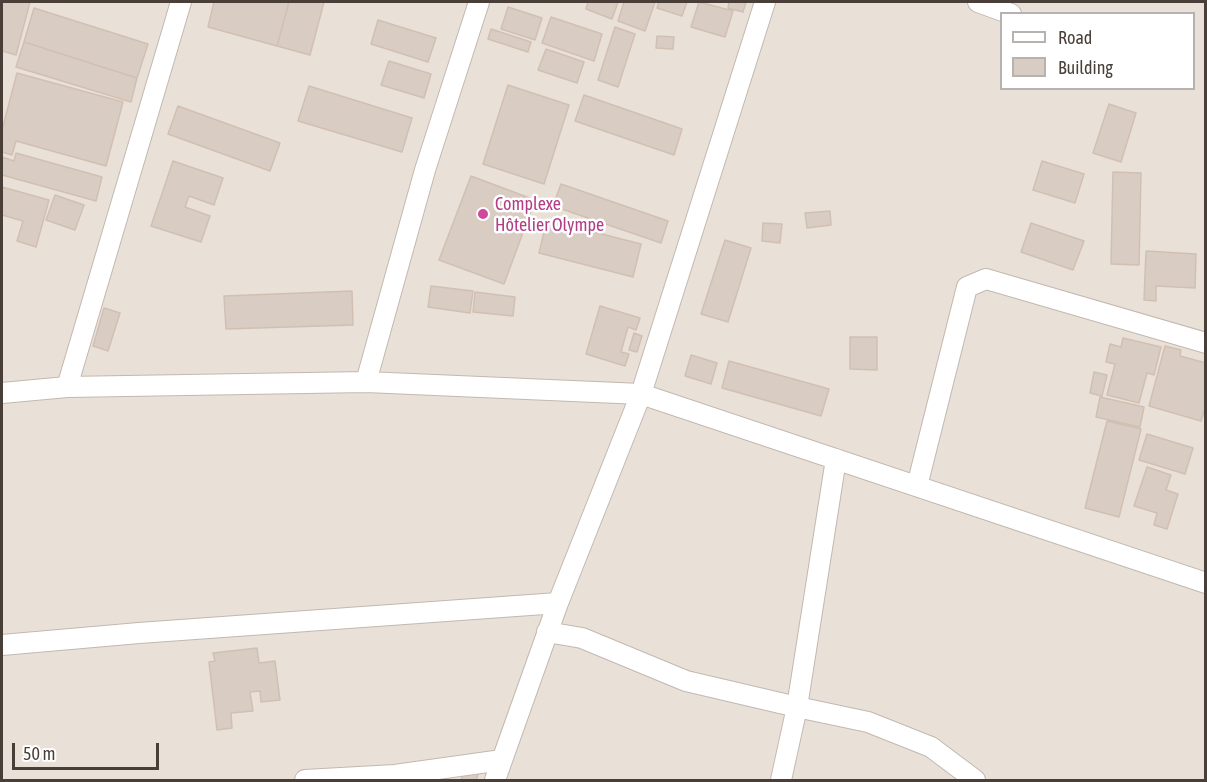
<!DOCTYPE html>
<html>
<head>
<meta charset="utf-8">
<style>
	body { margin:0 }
	#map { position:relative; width:1207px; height:782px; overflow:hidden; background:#f5efea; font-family:"Asap Condensed",sans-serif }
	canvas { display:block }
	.frame { position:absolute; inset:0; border:3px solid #493f38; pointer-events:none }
	.legend { position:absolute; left:1000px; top:12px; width:195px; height:78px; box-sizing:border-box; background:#fff; border:2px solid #b6b2af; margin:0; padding:8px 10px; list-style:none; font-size:18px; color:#493f38 }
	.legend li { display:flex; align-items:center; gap:12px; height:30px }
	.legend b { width:30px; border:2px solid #b6b2af }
	.scale { position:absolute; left:12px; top:743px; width:147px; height:27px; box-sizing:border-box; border:3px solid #493f38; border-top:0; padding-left:8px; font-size:18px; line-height:21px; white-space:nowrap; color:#493f38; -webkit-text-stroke:4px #fff; paint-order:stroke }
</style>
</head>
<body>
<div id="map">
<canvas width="1207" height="782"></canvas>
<div class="frame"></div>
<ul class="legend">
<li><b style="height:8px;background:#fff"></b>Road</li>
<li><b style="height:16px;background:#d9ccc2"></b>Building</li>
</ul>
<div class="scale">50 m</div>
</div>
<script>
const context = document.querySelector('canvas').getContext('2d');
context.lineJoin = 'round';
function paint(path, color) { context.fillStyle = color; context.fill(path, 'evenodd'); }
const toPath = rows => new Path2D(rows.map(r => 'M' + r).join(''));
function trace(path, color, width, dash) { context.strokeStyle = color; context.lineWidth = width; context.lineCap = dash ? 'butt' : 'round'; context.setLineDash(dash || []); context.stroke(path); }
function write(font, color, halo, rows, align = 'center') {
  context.font = font + ' "Asap Condensed",sans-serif'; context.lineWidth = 5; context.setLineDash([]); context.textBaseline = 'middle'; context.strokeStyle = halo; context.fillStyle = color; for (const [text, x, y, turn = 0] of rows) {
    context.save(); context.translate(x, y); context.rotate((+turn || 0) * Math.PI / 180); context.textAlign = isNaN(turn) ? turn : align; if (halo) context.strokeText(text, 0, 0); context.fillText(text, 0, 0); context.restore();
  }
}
const residential = toPath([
	[2,2,1205,2,1205,780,2,780],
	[1002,14,1194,14,1194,88,1002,88]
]);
const building = toPath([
	[3,2,30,2,16,55,2,51,2,7,3,2],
	[214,2,289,2,277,46,208,27,214,2],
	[289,2,324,2,310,55,277,46,289,2],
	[588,2,618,2,612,19,586,9,588,2],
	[624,2,655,2,645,31,618,21,624,2],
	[659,2,687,2,682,16,657,8,659,2],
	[699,2,733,11,725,37,691,27,699,2],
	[729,2,746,2,743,12,728,8,729,2],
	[508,7,542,18,535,40,501,29,508,7],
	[34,8,148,44,137,78,24,42,34,8],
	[551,17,602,34,594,61,542,43,551,17],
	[378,20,436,38,428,62,371,44,378,20],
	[615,27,635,34,618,87,598,80,615,27],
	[491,29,531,42,528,52,488,39,491,29],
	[657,36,674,37,673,49,656,48,657,36],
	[24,42,137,78,131,102,16,67,24,42],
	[546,49,584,62,577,83,538,70,546,49],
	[389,61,431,74,424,98,381,85,389,61],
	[17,73,123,102,106,166,16,141,12,155,2,152,2,130,17,73],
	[508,85,569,105,544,184,483,164,508,85],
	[309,86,412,118,402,152,298,121,309,86],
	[584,95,682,129,674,155,575,121,584,95],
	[1109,104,1136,113,1121,162,1093,153,1109,104],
	[178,106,280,143,270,171,168,134,178,106],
	[16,153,102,177,96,201,2,175,2,157,14,161,16,153],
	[173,161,223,178,214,205,189,196,185,207,210,216,201,242,151,226,173,161],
	[1042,161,1084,174,1075,203,1033,190,1042,161],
	[1113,172,1141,173,1139,265,1111,264,1113,172],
	[471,176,535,200,504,284,439,260,471,176],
	[561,184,668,221,661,243,553,206,561,184],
	[2,187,49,200,36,247,17,241,23,221,2,215,2,187],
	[55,195,84,205,75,230,46,220,55,195],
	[830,211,831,225,807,228,805,213,830,211],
	[547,220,641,244,633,277,539,253,547,220],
	[763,223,782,224,780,243,762,241,763,223],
	[1031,223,1084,241,1073,270,1021,252,1031,223],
	[725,240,751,248,728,322,701,314,725,240],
	[1146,251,1196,254,1195,288,1156,286,1156,301,1144,300,1146,251],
	[431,286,473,291,470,313,428,307,431,286],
	[352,291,353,325,226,329,224,296,352,291],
	[475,292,515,297,513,316,473,312,475,292],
	[600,306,640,318,636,330,628,327,621,352,629,354,625,366,586,354,600,306],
	[104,308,120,313,108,351,93,346,104,308],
	[634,333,642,336,637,352,629,350,634,333],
	[850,337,877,337,877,370,850,369,850,337],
	[1123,338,1161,347,1154,375,1147,373,1139,403,1107,395,1115,364,1106,362,1110,344,1121,347,1123,338],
	[1165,346,1181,350,1180,356,1206,363,1206,405,1201,421,1149,406,1165,346],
	[691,355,717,363,711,384,685,376,691,355],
	[729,361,829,389,821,416,722,388,729,361],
	[1094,372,1107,375,1102,396,1090,393,1094,372],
	[1100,397,1144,407,1140,427,1096,417,1100,397],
	[1107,421,1141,429,1119,517,1085,508,1107,421],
	[1147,434,1193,448,1185,474,1139,460,1147,434],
	[1147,467,1171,475,1166,490,1178,494,1167,529,1154,525,1157,513,1134,506,1147,467],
	[257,648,259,663,275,661,280,700,261,702,260,691,250,692,253,711,231,713,232,728,217,730,209,662,215,661,213,653,257,648],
	[466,767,479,772,476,780,461,780,466,767]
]);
const street = toPath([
	[978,2,1011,14],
	[366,382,425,170,479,2],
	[67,387,181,2],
	[2,393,67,387,366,382,641,394,1206,583],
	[917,486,967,287,986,279,1206,343],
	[547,632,582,638,686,681,797,707,868,722,931,747,975,780],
	[2,645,139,633,558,603],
	[305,780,395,775,502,760],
	[495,780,558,603,641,394,765,2],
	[781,780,797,707,836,459]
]);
const markers = [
	[483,214,6,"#d1479c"]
];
const hotelNames = [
	["Complexe",495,204],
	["Hôtelier Olympe",495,225]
];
paint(residential, '#e9e0d8');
paint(building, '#d9ccc2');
trace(building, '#d1c0b2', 1.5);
trace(street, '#c3b8af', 22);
trace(street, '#fff', 20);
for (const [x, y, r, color] of markers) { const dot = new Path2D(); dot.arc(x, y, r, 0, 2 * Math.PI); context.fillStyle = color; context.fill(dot); trace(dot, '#fff', 2); }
write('18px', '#b23c85', '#fff', hotelNames, 'left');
</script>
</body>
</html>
